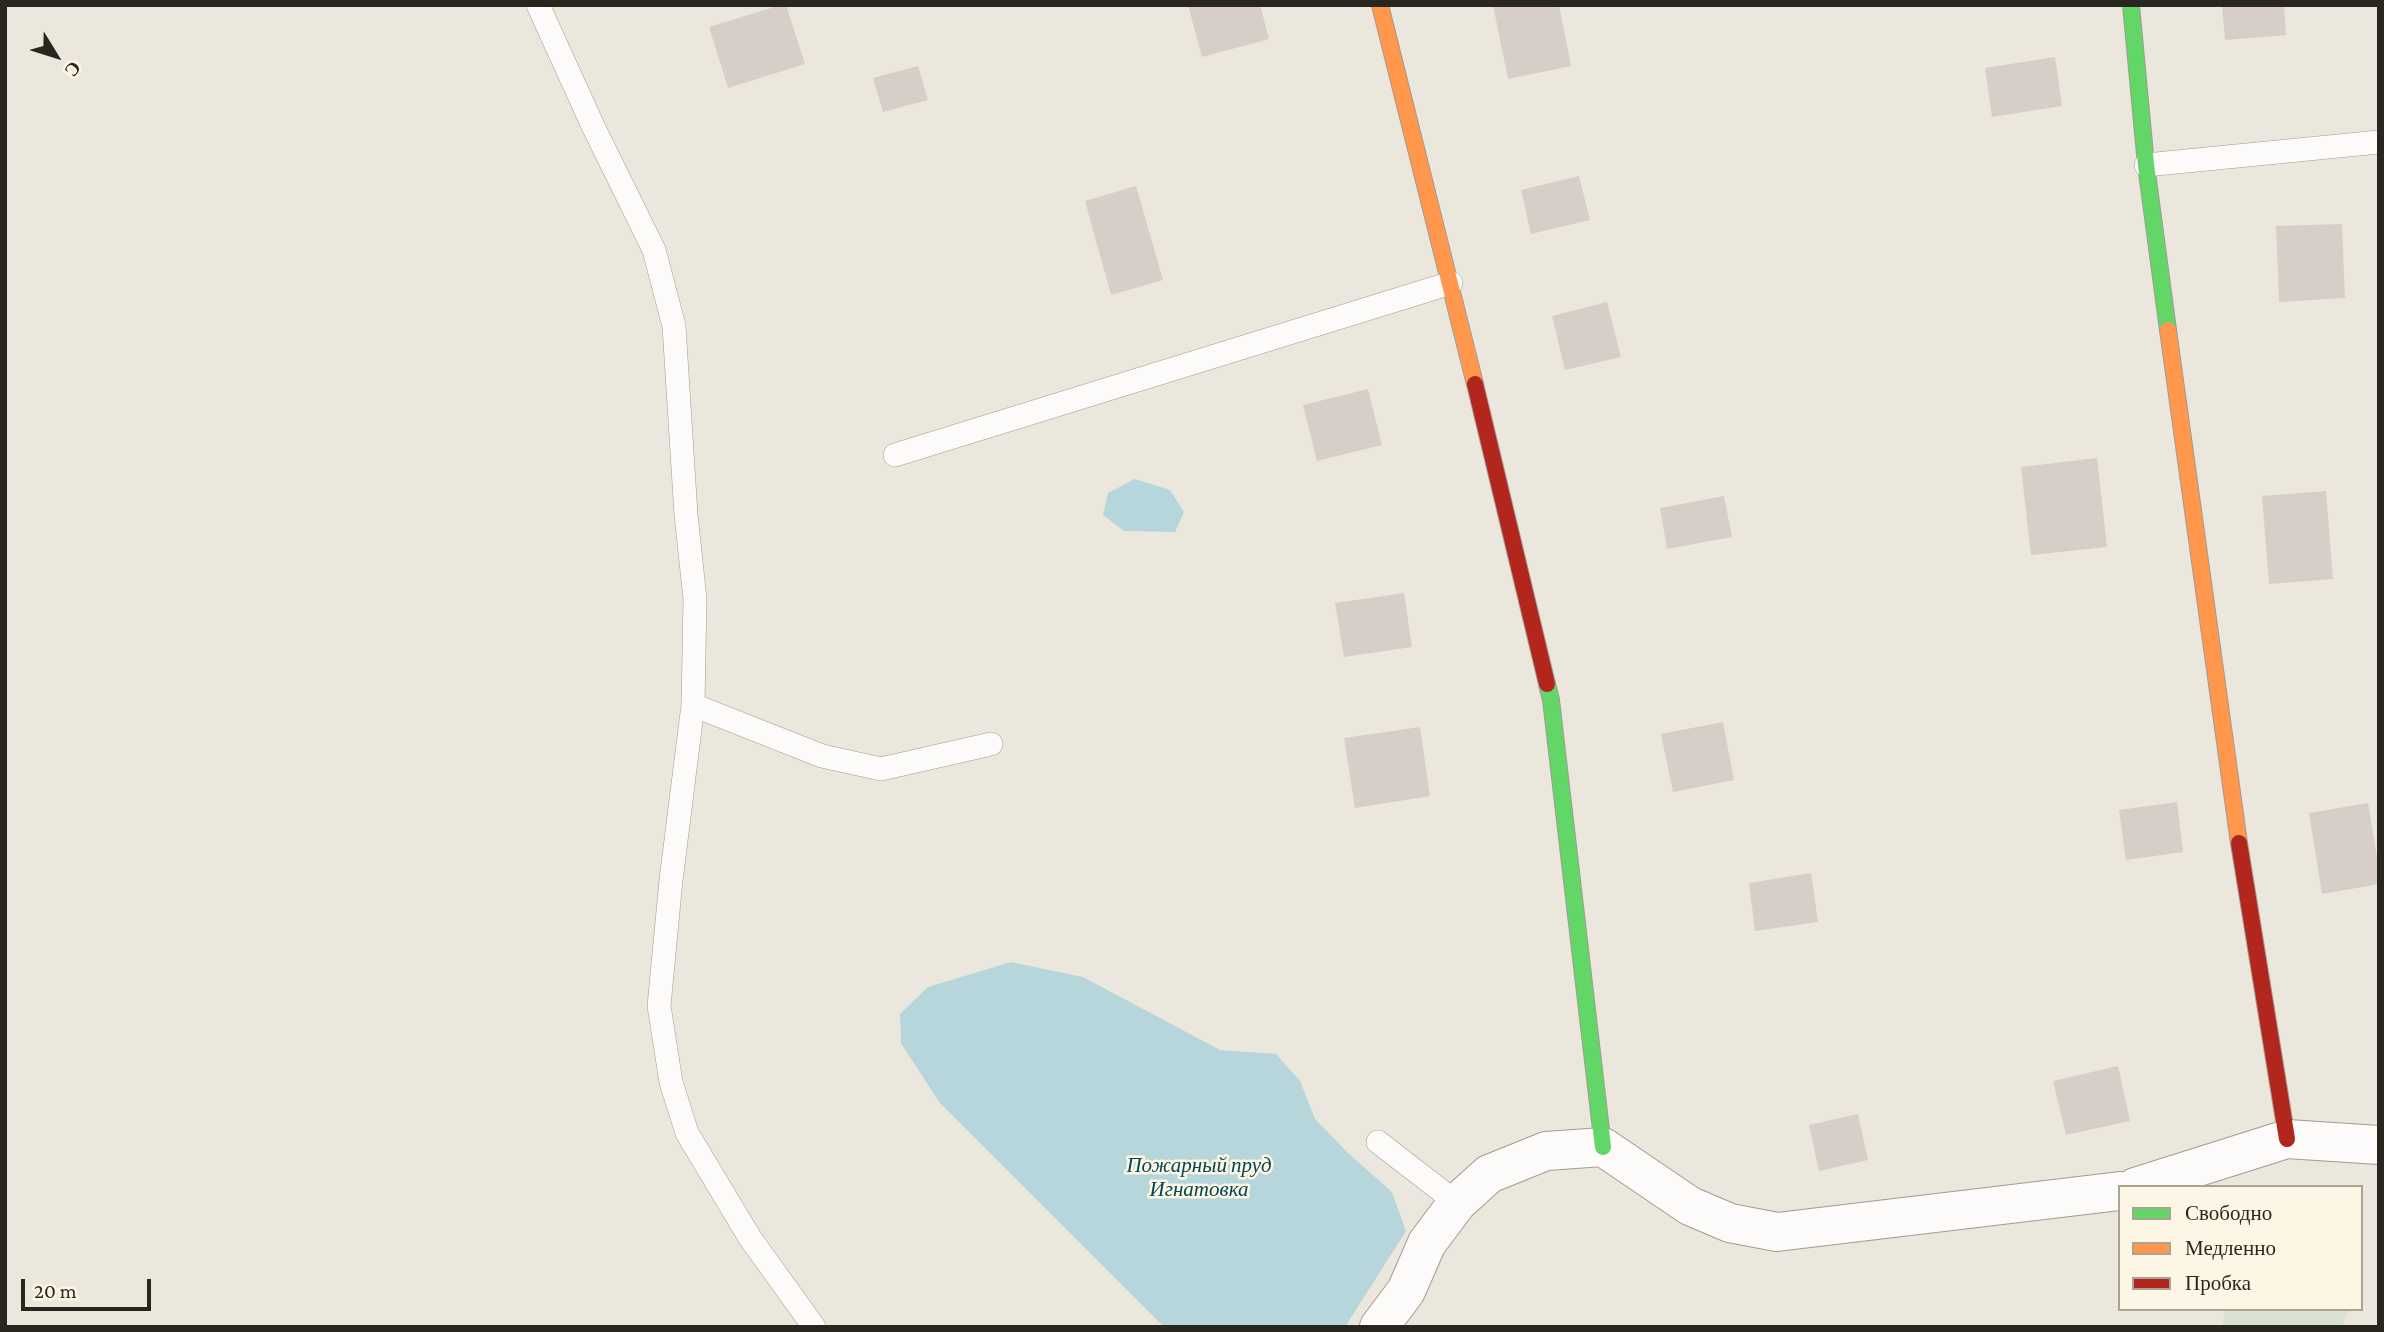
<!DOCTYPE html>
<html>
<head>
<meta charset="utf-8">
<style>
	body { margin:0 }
	#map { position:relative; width:2384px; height:1332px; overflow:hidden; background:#ebe7dd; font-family:"Crimson Pro",serif }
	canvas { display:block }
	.frame { position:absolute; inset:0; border:7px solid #29261f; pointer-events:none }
	.legend { position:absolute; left:2118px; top:1185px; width:245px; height:126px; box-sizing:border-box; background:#fef6e4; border:2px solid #a9a395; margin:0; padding:9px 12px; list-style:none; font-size:21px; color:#29261f }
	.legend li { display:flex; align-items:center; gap:14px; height:35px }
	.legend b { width:35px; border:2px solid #a9a395 }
	.north { position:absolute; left:21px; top:21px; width:70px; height:70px; -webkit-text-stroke:5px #fef6e4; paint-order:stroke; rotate:128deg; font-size:19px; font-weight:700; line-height:28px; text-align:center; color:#29261f }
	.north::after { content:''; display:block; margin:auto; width:24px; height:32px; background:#29261f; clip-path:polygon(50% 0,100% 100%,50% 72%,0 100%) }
	.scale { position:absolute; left:21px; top:1279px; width:130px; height:32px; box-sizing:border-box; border:4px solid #29261f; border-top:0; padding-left:9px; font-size:21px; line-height:24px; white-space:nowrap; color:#29261f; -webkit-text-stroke:5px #fef6e4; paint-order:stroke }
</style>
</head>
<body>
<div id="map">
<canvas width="2384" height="1332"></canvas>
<div class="frame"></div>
<ul class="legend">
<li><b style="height:9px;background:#63d668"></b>Свободно</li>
<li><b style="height:9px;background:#ff974d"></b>Медленно</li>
<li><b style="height:9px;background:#b3261e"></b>Пробка</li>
</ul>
<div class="north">С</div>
<div class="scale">20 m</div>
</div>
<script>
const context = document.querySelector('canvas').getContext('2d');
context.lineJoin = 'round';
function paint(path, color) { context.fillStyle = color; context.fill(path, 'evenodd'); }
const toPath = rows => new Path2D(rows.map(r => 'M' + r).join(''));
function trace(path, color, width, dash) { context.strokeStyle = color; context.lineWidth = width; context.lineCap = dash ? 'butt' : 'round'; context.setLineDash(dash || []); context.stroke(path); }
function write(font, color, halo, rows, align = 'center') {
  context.font = font + ' "Crimson Pro",serif'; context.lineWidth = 5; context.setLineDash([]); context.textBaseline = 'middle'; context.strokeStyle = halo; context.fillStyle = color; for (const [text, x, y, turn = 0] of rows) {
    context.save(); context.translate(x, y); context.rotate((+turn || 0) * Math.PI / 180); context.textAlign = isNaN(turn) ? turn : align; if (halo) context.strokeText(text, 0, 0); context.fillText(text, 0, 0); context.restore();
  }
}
const green = toPath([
	[2225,1309,2349,1309,2342,1327,2222,1327]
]);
const water = toPath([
	[1135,479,1170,490,1184,512,1175,532,1124,531,1103,515,1108,493],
	[1011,962,1083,977,1220,1050,1276,1054,1300,1081,1315,1119,1348,1153,1392,1192,1406,1231,1345,1327,1164,1327,939,1102,901,1043,900,1014,928,987]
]);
const building = toPath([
	[781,5,786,5,805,64,728,88,709,27],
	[1188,5,1260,5,1269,39,1202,57],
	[1493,5,1559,5,1571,66,1508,79],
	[2222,5,2284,5,2286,35,2225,40],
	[2055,57,2062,106,1992,117,1985,68],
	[918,66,928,100,883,112,873,78],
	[1579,176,1590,220,1531,234,1521,190],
	[1136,186,1163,280,1111,295,1085,201],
	[2342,224,2345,298,2279,302,2276,226],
	[1607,302,1621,357,1565,370,1552,316],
	[1368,389,1382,445,1317,461,1303,405],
	[2097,458,2107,547,2031,555,2021,467],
	[2326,491,2333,579,2269,584,2262,496],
	[1724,496,1732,537,1667,549,1660,508],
	[1404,593,1412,647,1344,657,1335,603],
	[1723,722,1734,780,1673,792,1661,734],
	[1420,727,1430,796,1355,808,1344,738],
	[2177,802,2183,852,2126,860,2119,810],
	[2368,803,2379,869,2379,884,2322,894,2309,813],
	[1811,873,1818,922,1755,931,1749,883],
	[2118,1066,2130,1121,2066,1135,2053,1081],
	[1858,1114,1868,1160,1819,1171,1809,1125]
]);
const lane = toPath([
	[538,5,593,126,654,250,674,326,686,515,695,599,693,705,671,880,659,1006,671,1082,687,1133,750,1238,814,1327],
	[2146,165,2379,142],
	[895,455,1451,283],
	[693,705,822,756,881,769,991,744],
	[1378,1142,1457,1203]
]);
const street = toPath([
	[2135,1187,2287,1139,2379,1145],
	[1379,1327,1406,1291,1427,1243,1457,1203,1489,1174,1546,1151,1603,1147,1690,1206,1730,1223,1777,1232,2120,1191]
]);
const fast = toPath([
	[2131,5,2146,165,2168,330],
	[1547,684,1551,700,1603,1147]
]);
const slow = toPath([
	[1380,5,1475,384],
	[2168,330,2239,843]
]);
const jam = toPath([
	[1475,384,1547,684],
	[2239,843,2287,1139]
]);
const waterNames = [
	["Пожарный пруд",1199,1166],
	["Игнатовка",1199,1190]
];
paint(green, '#dae2cf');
paint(water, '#b6d6db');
paint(building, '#d7cec8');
trace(lane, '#a09c94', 24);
trace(street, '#a09c94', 40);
trace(fast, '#a09c94', 18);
trace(slow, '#a09c94', 18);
trace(jam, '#a09c94', 18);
trace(lane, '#fcfbfa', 23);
trace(street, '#fcfbfa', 38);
trace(fast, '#63d668', 16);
trace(slow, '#ff974d', 16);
trace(jam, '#b3261e', 16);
write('italic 21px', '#004653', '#fef6e4', waterNames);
</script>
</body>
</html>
